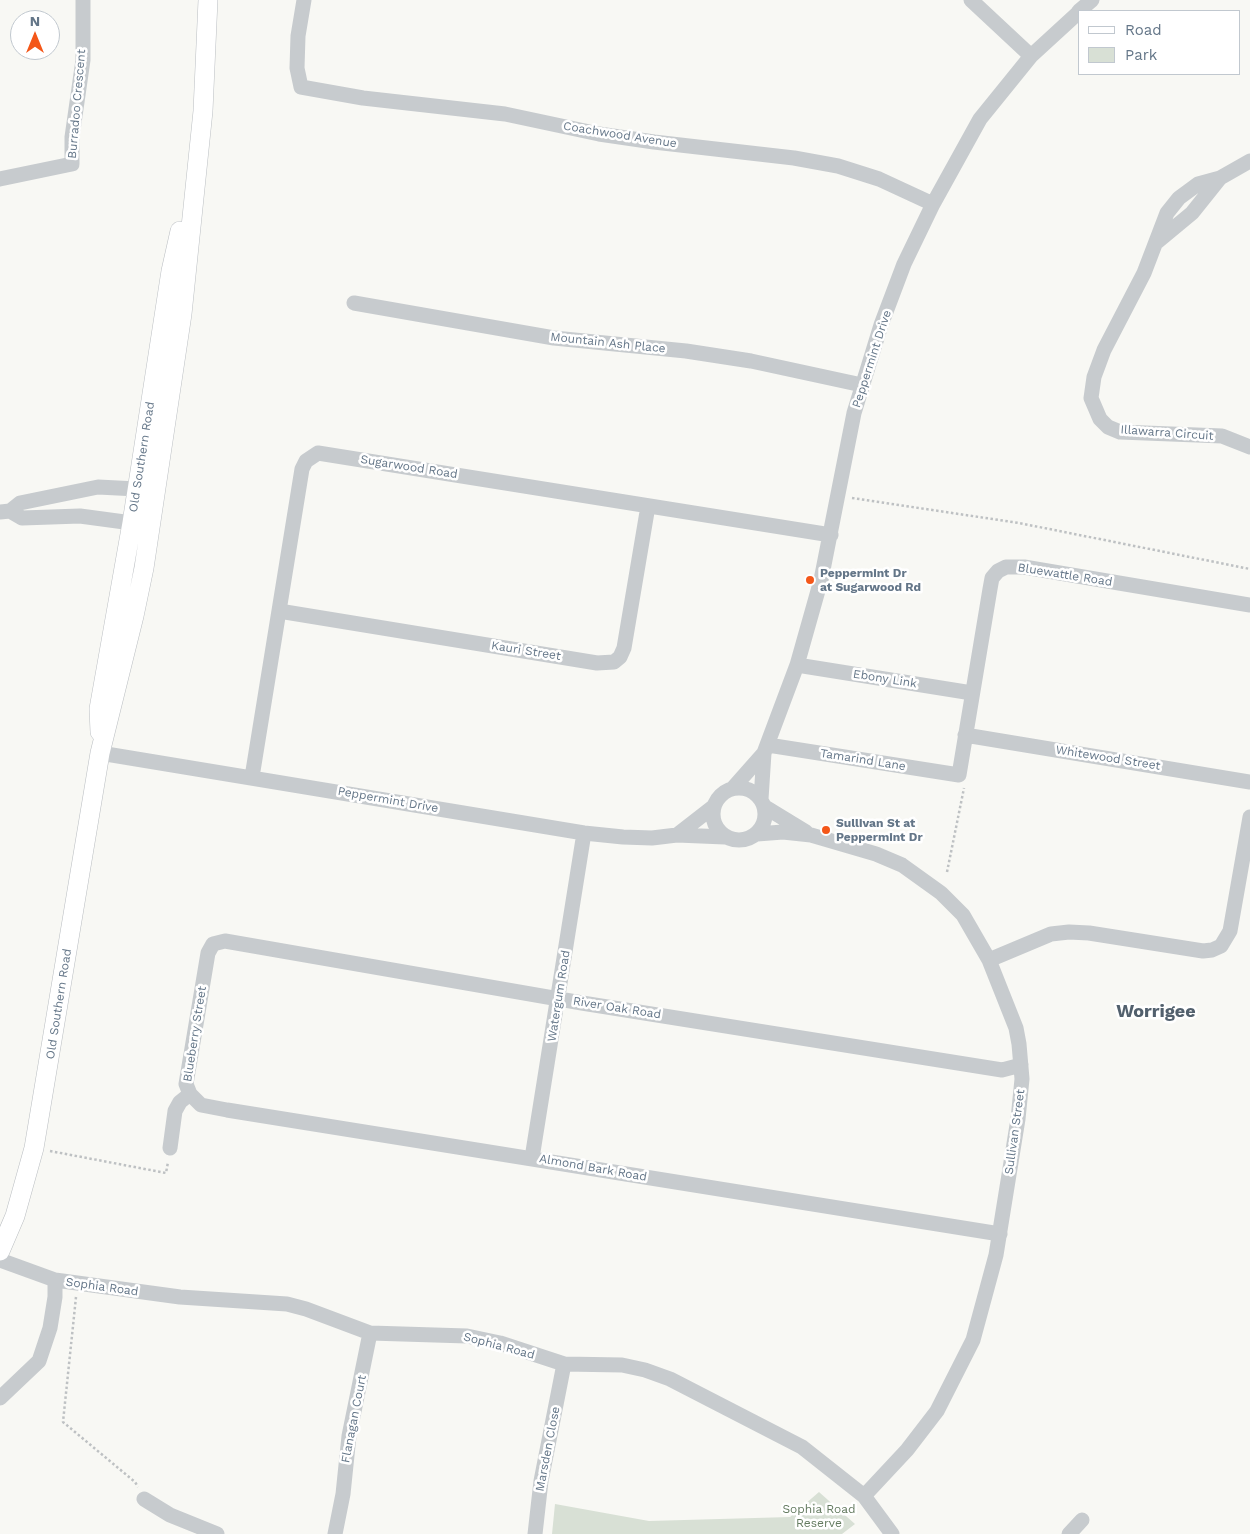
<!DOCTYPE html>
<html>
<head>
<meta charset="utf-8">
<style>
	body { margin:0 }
	#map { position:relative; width:1250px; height:1534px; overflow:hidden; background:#f8f8f4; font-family:"Work Sans",sans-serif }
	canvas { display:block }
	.legend { position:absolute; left:1078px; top:10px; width:162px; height:65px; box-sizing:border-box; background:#fff; border:1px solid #c1c8cf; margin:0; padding:6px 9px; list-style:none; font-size:15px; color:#647688 }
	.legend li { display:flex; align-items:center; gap:10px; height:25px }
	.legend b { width:25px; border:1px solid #c1c8cf }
	.north { position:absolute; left:10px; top:10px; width:50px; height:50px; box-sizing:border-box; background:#fff; border:1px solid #c1c8cf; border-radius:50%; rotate:0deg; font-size:14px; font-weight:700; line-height:20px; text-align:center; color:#647688 }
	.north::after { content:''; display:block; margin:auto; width:18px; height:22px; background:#f45719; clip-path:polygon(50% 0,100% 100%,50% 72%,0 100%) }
</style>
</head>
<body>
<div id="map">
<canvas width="1250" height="1534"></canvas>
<ul class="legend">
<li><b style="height:6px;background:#fff"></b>Road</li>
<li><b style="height:14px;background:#d8e0d5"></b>Park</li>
</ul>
<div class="north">N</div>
</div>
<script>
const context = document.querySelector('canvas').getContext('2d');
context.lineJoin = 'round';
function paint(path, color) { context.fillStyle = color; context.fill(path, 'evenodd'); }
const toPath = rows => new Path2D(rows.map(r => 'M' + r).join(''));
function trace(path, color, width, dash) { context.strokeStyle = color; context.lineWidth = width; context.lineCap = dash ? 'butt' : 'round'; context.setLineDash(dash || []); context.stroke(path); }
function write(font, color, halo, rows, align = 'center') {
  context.font = font + ' "Work Sans",sans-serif'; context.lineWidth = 5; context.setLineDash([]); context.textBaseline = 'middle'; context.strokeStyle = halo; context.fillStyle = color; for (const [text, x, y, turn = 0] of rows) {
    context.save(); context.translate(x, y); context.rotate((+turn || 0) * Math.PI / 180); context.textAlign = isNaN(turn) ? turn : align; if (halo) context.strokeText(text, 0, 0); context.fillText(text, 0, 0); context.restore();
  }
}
const green = toPath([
	[819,1492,855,1524,842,1534,552,1534,555,1504,649,1521,790,1517]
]);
const path = toPath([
	[852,498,1019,523,1250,569],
	[947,872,964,788],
	[50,1151,166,1173,168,1162],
	[76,1297,63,1422,135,1482,138,1487]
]);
const minor = toPath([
	[304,0,298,36,297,68,301,87,363,98,505,114,599,134,654,142,794,158,838,166,879,179,933,204],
	[971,0,1031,56],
	[1079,11,1092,0],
	[1250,161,1220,178,1198,184,1179,198,1167,213,1144,273,1104,350,1094,377,1091,398,1100,419,1108,427,1120,432,1222,436,1250,447],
	[0,179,72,164,72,137,83,60,83,0],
	[1157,242,1192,213,1220,178],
	[354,303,554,338,686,351,751,361,862,385],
	[10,511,22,518,80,516,132,523,140,515],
	[0,512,10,511,20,503,98,487,137,489,145,494],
	[279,611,597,663,614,662,620,657,624,648,648,506],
	[797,665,972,693],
	[965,735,1250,782],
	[768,745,959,775,990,589,992,578,998,571,1006,567,1024,567,1250,605],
	[100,753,584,833,623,837,652,838,677,835,725,837],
	[252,777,302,469,306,461,318,453,831,535],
	'713 814a26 26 0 1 1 52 0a26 26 0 1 1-52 0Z',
	[733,788,764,753,797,665,821,580,854,413,881,325,904,264,933,204,980,119,1031,56,1079,12],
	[761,799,764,753],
	[765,807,806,832],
	[757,834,783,832,811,835,876,854,902,865,941,893,963,915,989,960,1016,1028,1019,1044,1022,1079,1018,1119,996,1255,973,1340,937,1411,907,1450,864,1496],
	[677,835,713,807],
	[989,960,1051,934,1069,932,1089,933,1203,951,1212,950,1221,946,1230,931,1250,817],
	[190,1094,186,1084,208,953,213,944,225,941,582,1003,1002,1070,1021,1065],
	[190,1094,201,1105,227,1110,1000,1234],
	[170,1148,175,1111,180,1102,190,1094],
	[532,1158,584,833],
	[0,1260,55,1280,180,1297,287,1304,306,1309,370,1333,467,1336,500,1343,564,1364,622,1365,645,1370,670,1379,802,1447,864,1496,892,1534],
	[0,1398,39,1361,50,1328,55,1297,55,1280],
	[144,1499,170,1515,217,1534],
	[335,1534,343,1494,349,1436,370,1333],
	[535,1534,541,1481,564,1364],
	[1069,1534,1082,1520]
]);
const major = toPath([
	[100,732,99,709,132,523,171,271,180,231],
	[0,1251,15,1216,34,1148,100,753,134,616,144,568,182,314,203,111,208,0]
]);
const markers = [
	[810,580,5,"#f45719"],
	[826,830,5,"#f45719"]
];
const streetNames = [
	["Burradoo Crescent",77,104,-85],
	["Coachwood Avenue",620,135,9],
	["Mountain Ash Place",608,343,6],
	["Peppermint Drive",872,359,-72],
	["Illawarra Circuit",1167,433,4],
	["Old Southern Road",142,457,-81],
	["Sugarwood Road",409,467,9],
	["Bluewattle Road",1065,575,9],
	["Kauri Street",526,651,9],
	["Ebony Link",885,679,9],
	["Whitewood Street",1108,758,9],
	["Tamarind Lane",863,760,9],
	["Peppermint Drive",388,800,10],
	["Watergum Road",559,996,-81],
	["Old Southern Road",59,1004,-81],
	["River Oak Road",617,1008,9],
	["Blueberry Street",195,1034,-81],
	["Sullivan Street",1015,1132,-82],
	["Almond Bark Road",593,1168,10],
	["Sophia Road",102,1287,8],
	["Sophia Road",499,1346,15],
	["Flanagan Court",354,1419,-79],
	["Marsden Close",548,1449,-79]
];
const poiNames = [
	["Peppermint Dr",820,573],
	["at Sugarwood Rd",820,587],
	["Sullivan St at",836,823],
	["Peppermint Dr",836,837]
];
const parkNames = [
	["Sophia Road",819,1509],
	["Reserve",819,1523]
];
const districtNames = [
	["Worrigee",1156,1012]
];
paint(green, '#d8e0d5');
trace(major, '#babec2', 20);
trace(path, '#bec1c3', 2.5, [2.5, 2.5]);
trace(minor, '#c7cbce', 15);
trace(major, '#fff', 19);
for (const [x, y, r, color] of markers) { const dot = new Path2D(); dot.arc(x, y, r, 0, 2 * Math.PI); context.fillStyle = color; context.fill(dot); trace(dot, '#fff', 2); }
write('12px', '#647688', '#fff', streetNames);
write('bold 12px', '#647688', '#fff', poiNames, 'left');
write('12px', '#637a5f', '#fff', parkNames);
write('bold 18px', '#52606d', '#fff', districtNames);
</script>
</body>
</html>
